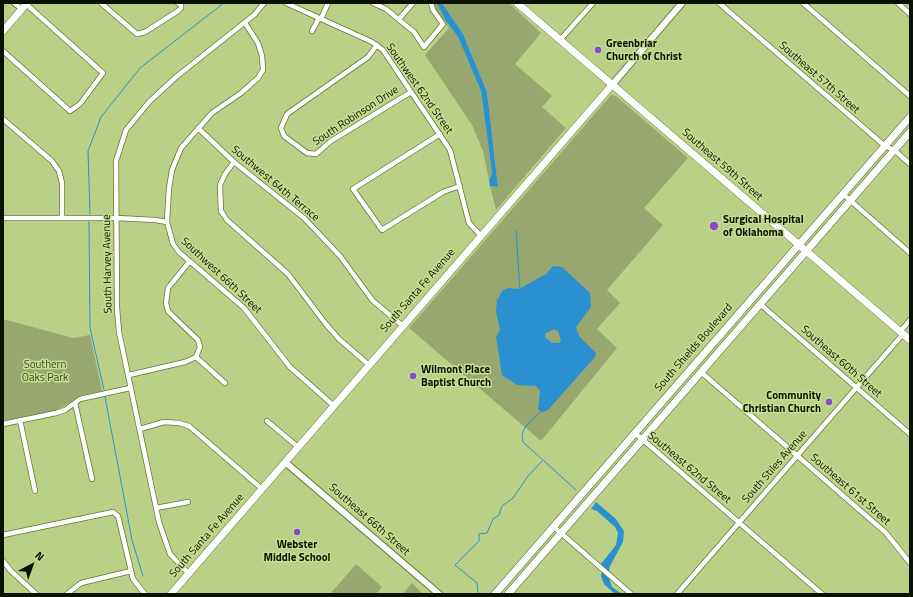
<!DOCTYPE html>
<html>
<head>
<meta charset="utf-8">
<style>
	body { margin:0 }
	#map { position:relative; width:913px; height:597px; overflow:hidden; background:#bad087; font-family:"Titillium Web",sans-serif }
	canvas { display:block }
	.frame { position:absolute; inset:0; border:4px solid #0b1100; pointer-events:none }
	.north { position:absolute; left:12px; top:545px; width:40px; height:40px; -webkit-text-stroke:3px #c7dd93; paint-order:stroke; rotate:41deg; font-size:11px; font-weight:700; line-height:16px; text-align:center; color:#0b1100 }
	.north::after { content:''; display:block; margin:auto; width:14px; height:18px; background:#0b1100; clip-path:polygon(50% 0,100% 100%,50% 72%,0 100%) }
</style>
</head>
<body>
<div id="map">
<canvas width="913" height="597"></canvas>
<div class="frame"></div>
<div class="north">N</div>
</div>
<script>
const context = document.querySelector('canvas').getContext('2d');
context.lineJoin = 'round';
function paint(path, color) { context.fillStyle = color; context.fill(path, 'evenodd'); }
const toPath = rows => new Path2D(rows.map(r => 'M' + r).join(''));
function trace(path, color, width, dash) { context.strokeStyle = color; context.lineWidth = width; context.lineCap = dash ? 'butt' : 'round'; context.setLineDash(dash || []); context.stroke(path); }
function write(font, color, halo, rows, align = 'center') {
  context.font = font + ' "Titillium Web",sans-serif'; context.lineWidth = 3; context.setLineDash([]); context.textBaseline = 'middle'; context.strokeStyle = halo; context.fillStyle = color; for (const [text, x, y, turn = 0] of rows) {
    context.save(); context.translate(x, y); context.rotate((+turn || 0) * Math.PI / 180); context.textAlign = isNaN(turn) ? turn : align; if (halo) context.strokeText(text, 0, 0); context.fillText(text, 0, 0); context.restore();
  }
}
const green = toPath([
	[434,3,437,3,446,21,458,37,481,91,492,173,489,180,483,151,472,125,425,55,449,28,436,10],
	[442,3,509,3,541,33,515,64,552,96,542,107,566,128,496,210,490,186,498,187,487,92,463,34],
	[611,95,616,96,688,158,644,208,663,225,607,290,620,303,597,329,617,348,541,441,409,328],
	[3,319,73,338,90,335,102,391,82,395,57,410,3,421],
	[356,564,382,587,376,594,330,594],
	[412,583,423,594,403,594]
]);
const water = toPath([
	[437,3,442,3,463,34,487,92,498,187,490,186,489,180,492,173,481,91,458,37,446,21],
	[553,266,562,267,590,293,591,307,576,327,579,336,596,353,595,357,548,410,542,412,538,409,540,391,536,386,517,385,502,375,496,337,500,330,496,312,497,300,503,290,509,288,519,289,546,274],
	[554,329,558,331,561,340,559,343,552,343,545,337,545,334],
	[596,502,616,519,624,531,623,542,610,566,609,572,601,564,616,545,618,533,615,527,597,511,591,509],
	[602,571,609,578,612,587,622,594,615,594,604,584,601,576]
]);
const stream = toPath([
	[910,42,910,45],
	[90,214,88,151,101,117,140,68,224,3],
	[89,222,90,328,104,390],
	[516,231,520,290],
	[105,397,132,540,143,576],
	[542,410,525,427,522,434,523,442,576,490],
	[478,594,477,583,455,565,479,541,479,534,487,533,493,519,499,515,502,506,513,498,528,476,542,461]
]);
const minor = toPath([
	[14,3,22,9],
	[101,3,137,34,145,32,178,11,181,8,181,5,178,3],
	[286,3,372,42,383,50,450,150,469,223,481,236],
	[373,3,386,9,414,32,424,47,443,24,433,10,431,3],
	[719,3,885,146,894,150,910,164],
	[803,3,910,96],
	[898,3,910,14],
	[321,19,328,3],
	[399,19,413,3],
	[312,31,319,18],
	[560,40,593,3],
	[377,45,368,57,287,114,281,128,284,136,307,153,316,154,331,141,411,92],
	[3,51,70,111,80,104,103,73,26,4],
	[3,119,52,161,59,171,62,183,62,218],
	[198,128,234,162,304,218,340,256,373,301,403,326],
	[440,134,353,189,382,230,443,192,460,186],
	[234,162,225,174,220,185,221,211,227,220,288,274,325,323,339,339,369,365],
	[843,194,910,253],
	[3,218,117,218,155,220,167,222,173,244,179,252,244,308,290,367,334,406],
	[167,222,169,188,172,170,181,148,212,113,241,93,258,78,263,70,262,56,258,43,245,23],
	[760,304,910,434],
	[900,332,910,320],
	[196,357,225,383],
	[701,372,886,533,910,563],
	[129,375,185,362,196,357,200,347,198,340,174,317,168,311,166,303,168,288,189,262],
	[75,403,92,479],
	[20,420,35,491],
	[267,421,298,447],
	[3,424,56,413,65,410,80,399,130,388],
	[140,429,164,422,179,423,189,426,262,489],
	[635,433,822,594],
	[156,508,188,502],
	[554,527,631,594],
	[3,535,113,512,118,516,133,579,145,594],
	[3,561,11,571,36,594],
	[189,574,170,554,159,522,119,332,117,308,116,161,126,130,149,102,176,77,254,15,264,3],
	[67,594,81,583,131,571],
	[677,594,903,334]
]);
const tertiary = toPath([
	[612,85,682,3],
	[285,462,439,594]
]);
const secondary = toPath([
	[517,3,910,340],
	[3,31,27,3],
	[171,594,612,85]
]);
const primary = toPath([
	[495,594,910,117],
	[508,594,910,132]
]);
const markers = [
	[598,50,4,"#854ec5"],
	[714,226,5,"#854ec5"],
	[413,376,4,"#854ec5"],
	[829,402,4,"#854ec5"],
	[297,532,4,"#854ec5"]
];
const poiNames = [
	["Greenbriar",606,44],
	["Church of Christ",606,57],
	["Surgical Hospital",723,220],
	["of Oklahoma",723,233],
	["Wilmont Place",421,370],
	["Baptist Church",421,383],
	["Community",821,396,"right"],
	["Christian Church",821,409,"right"],
	["Webster",297,545,"center"],
	["Middle School",297,558,"center"]
];
const streetNames = [
	["Southeast 57th Street",819,78,41],
	["Southwest 62nd Street",419,89,55],
	["South Robinson Drive",356,116,-33],
	["Southeast 59th Street",722,165,41],
	["Southwest 64th Terrace",275,184,40],
	["South Harvey Avenue",108,264,-91],
	["Southwest 66th Street",221,276,43],
	["South Santa Fe Avenue",418,291,-49],
	["South Shields Boulevard",694,348,-49],
	["Southeast 60th Street",841,362,41],
	["South Stiles Avenue",775,467,-49],
	["Southeast 62nd Street",689,468,40],
	["Southeast 61st Street",850,490,41],
	["Southeast 66th Street",369,520,41],
	["South Santa Fe Avenue",207,536,-49]
];
const parkNames = [
	["Southern",45,365],
	["Oaks Park",45,378]
];
paint(green, '#97a76f');
paint(water, '#2b90d0');
trace(stream, '#2b90d0', 1);
trace(minor, '#63762f', 6);
trace(tertiary, '#63762f', 8);
trace(secondary, '#63762f', 8);
trace(primary, '#63762f', 8);
trace(minor, '#fff', 4.5);
trace(tertiary, '#fff', 6);
trace(secondary, '#fff', 7);
trace(primary, '#fff', 7);
for (const [x, y, r, color] of markers) { const dot = new Path2D(); dot.arc(x, y, r, 0, 2 * Math.PI); context.fillStyle = color; context.fill(dot); trace(dot, '#c7dd93', 1.5); }
write('bold 11px', '#0b1100', '#c7dd93', poiNames, 'left');
write('11px', '#0b1100', '#c7dd93', streetNames);
write('11px', '#3c471e', '#c7dd93', parkNames);
</script>
</body>
</html>
